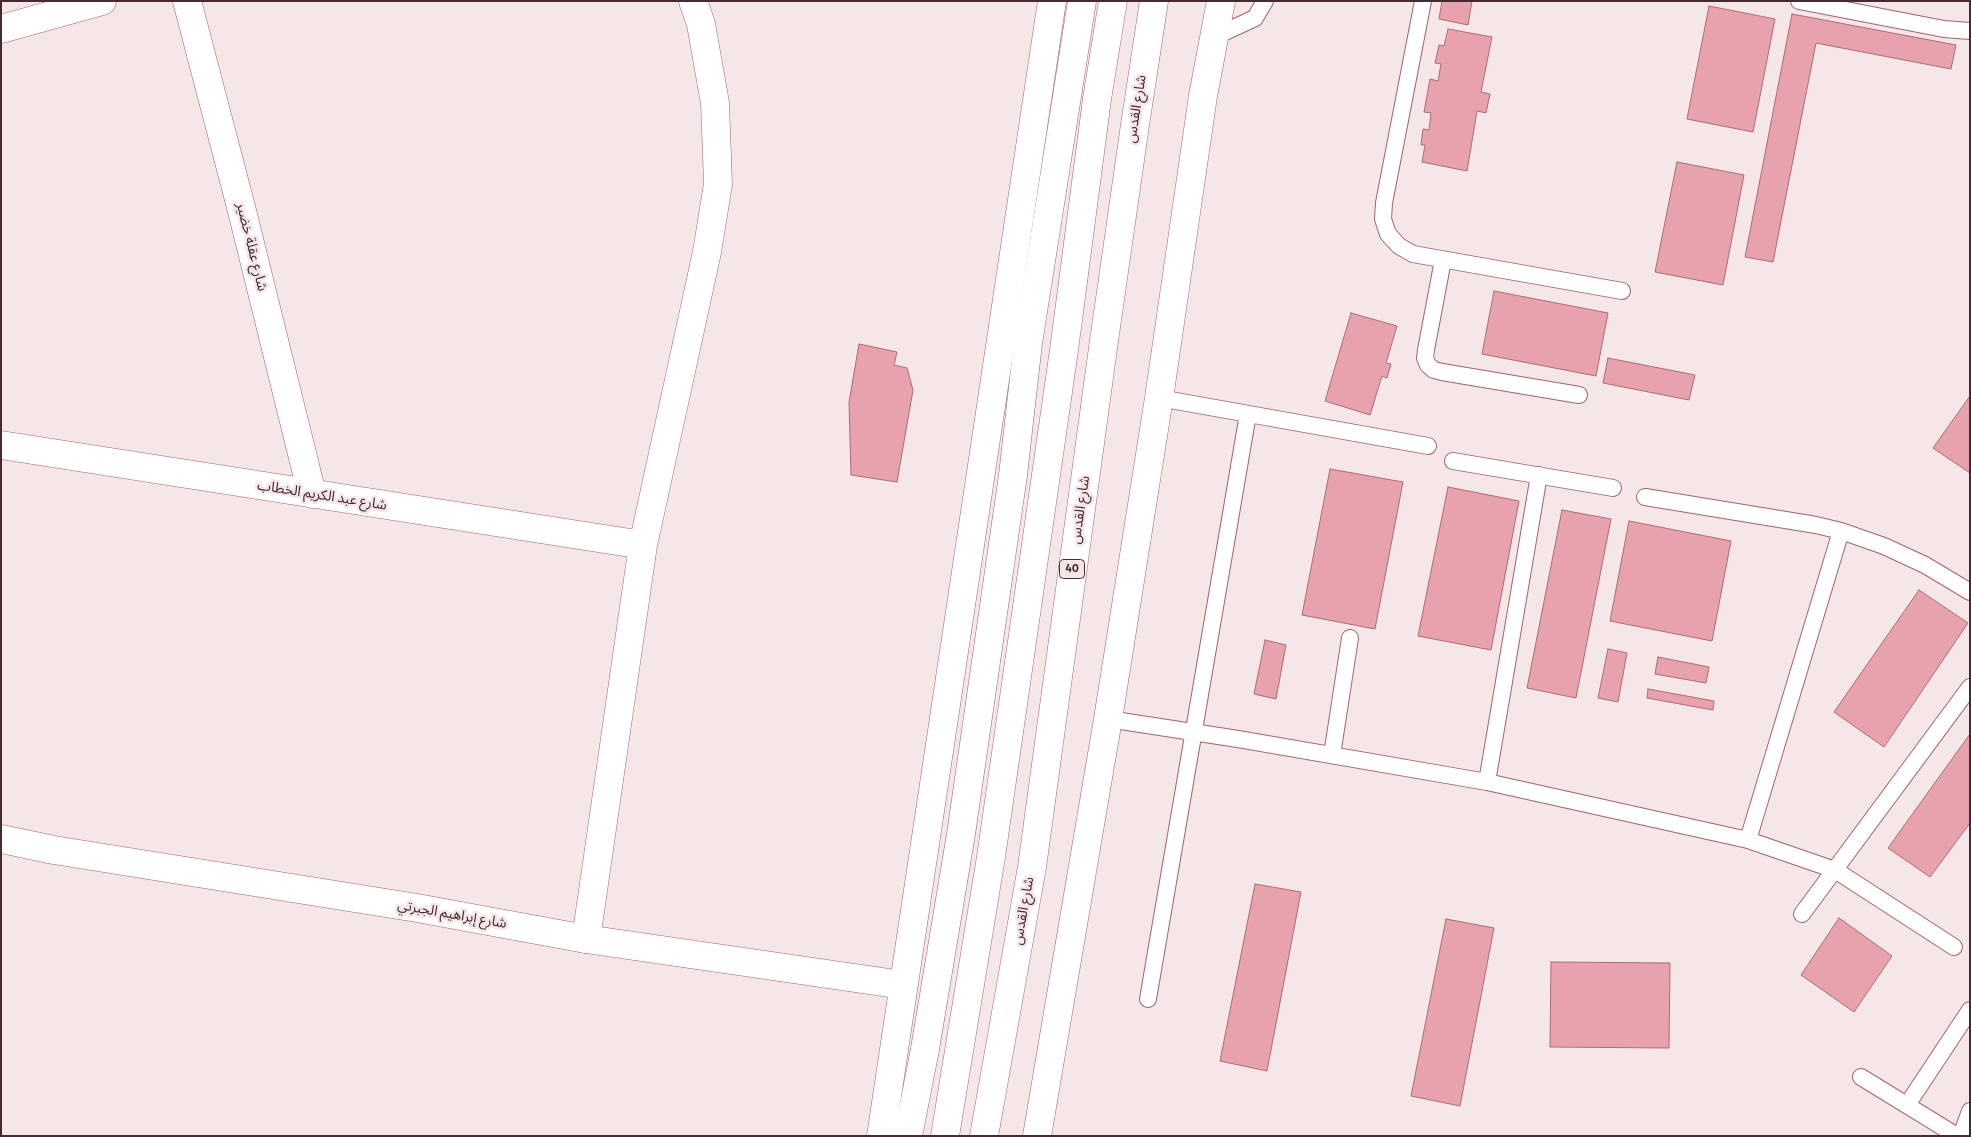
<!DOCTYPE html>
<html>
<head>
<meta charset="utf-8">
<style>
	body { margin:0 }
	#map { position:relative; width:1971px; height:1137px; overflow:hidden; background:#f5e6e8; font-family:"Titillium Web",sans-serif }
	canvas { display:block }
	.frame { position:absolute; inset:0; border:2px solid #452a2f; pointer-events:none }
</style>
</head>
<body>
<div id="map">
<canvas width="1971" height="1137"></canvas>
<div class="frame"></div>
</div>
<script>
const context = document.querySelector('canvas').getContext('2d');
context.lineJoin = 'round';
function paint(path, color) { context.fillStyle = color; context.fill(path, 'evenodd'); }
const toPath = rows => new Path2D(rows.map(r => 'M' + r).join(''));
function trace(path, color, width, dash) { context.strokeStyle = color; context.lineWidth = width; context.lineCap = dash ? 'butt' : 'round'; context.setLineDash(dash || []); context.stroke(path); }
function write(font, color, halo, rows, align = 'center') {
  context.font = font + ' "Titillium Web","Noto Sans Arabic",sans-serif'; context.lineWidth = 5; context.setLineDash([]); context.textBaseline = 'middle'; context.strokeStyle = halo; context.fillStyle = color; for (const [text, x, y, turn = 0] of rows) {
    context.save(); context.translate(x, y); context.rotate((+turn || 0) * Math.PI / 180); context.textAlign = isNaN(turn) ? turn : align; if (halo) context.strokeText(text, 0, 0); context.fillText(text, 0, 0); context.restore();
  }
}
const building = toPath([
	[1442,1,1472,1,1468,25,1439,19,1442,1],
	[1709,6,1775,19,1753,132,1687,119,1709,6],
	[1792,14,1956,45,1951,69,1816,43,1773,262,1745,257,1792,14],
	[1448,29,1492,37,1481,92,1490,94,1486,113,1477,111,1467,171,1422,162,1425,145,1421,145,1423,129,1429,130,1431,113,1424,112,1430,79,1438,81,1441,64,1435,63,1439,45,1444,46,1448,29],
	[1677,162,1744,175,1723,285,1655,272,1677,162],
	[1494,291,1608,313,1596,376,1482,354,1494,291],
	[1351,313,1397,326,1386,363,1391,364,1387,378,1382,376,1370,415,1325,401,1351,313],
	[859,344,897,352,894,365,907,368,913,390,897,482,851,475,849,402,859,344],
	[1608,358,1695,375,1689,400,1603,383,1608,358],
	[1970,396,1970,473,1933,448,1970,396],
	[1330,469,1403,482,1375,629,1302,615,1330,469],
	[1448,487,1519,501,1491,650,1418,636,1448,487],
	[1562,510,1611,519,1576,698,1527,688,1562,510],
	[1629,521,1731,541,1712,641,1610,621,1629,521],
	[1919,590,1968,623,1884,747,1834,712,1919,590],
	[1265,640,1286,645,1276,699,1254,694,1265,640],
	[1608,649,1627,653,1618,702,1598,698,1608,649],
	[1658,657,1709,667,1706,683,1655,674,1658,657],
	[1648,689,1714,701,1713,710,1647,698,1648,689],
	[1970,734,1970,823,1930,877,1888,848,1970,734],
	[1255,884,1301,892,1267,1071,1220,1061,1255,884],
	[1839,918,1892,956,1854,1012,1801,975,1839,918],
	[1446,919,1494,928,1460,1106,1411,1096,1446,919],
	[1551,962,1670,963,1669,1048,1550,1047,1551,962]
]);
const service = toPath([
	[1423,1,1384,203,1383,219,1388,234,1399,246,1413,254,1622,291],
	[1799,1,1944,29,1970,31],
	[1214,37,1255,18,1265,1],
	[1443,260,1426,350,1425,358,1428,365,1434,370,1442,372,1579,395],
	[1159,398,1428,446],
	[1453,461,1613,488],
	[1645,497,1816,525,1841,531,1884,546,1925,565,1970,592],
	[1108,719,1238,739,1487,782,1748,840,1835,870,1954,947],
	[1332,755,1350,638],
	[1487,782,1539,475],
	[1748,840,1841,531],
	[1802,914,1970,687],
	[1148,999,1248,414],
	[1861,1077,1957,1136],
	[1907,1105,1970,1010],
	[1961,1136,1970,1111]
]);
const minor = toPath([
	[187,1,241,207,312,494],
	[1,445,643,545],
	[586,939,643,545,707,252,718,184,715,103,701,24,693,1]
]);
const tertiary = toPath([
	[1,839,54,850,417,908,586,939,903,985]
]);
const secondary = toPath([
	[1,29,102,1],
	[881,1136,1052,1],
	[1037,1136,1108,719,1159,398,1203,96,1221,1]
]);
const primary = toPath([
	[908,1136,925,1049,961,834,1013,475,1028,343,1082,1]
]);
const trunk = toPath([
	[945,1136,991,857,1064,350,1097,99,1113,1],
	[984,1136,1032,867,1103,348,1135,125,1154,1]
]);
const shields = [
	[1072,569,25]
];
const shieldNames = [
	["40",1072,569]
];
const streetNames = [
	["شارع القدس",1137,109,-81],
	["شارع عقلة خضير",251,247,76],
	["شارع عبد الكريم الخطاب",322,496,9],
	["شارع القدس",1081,510,-82],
	["شارع القدس",1024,911,-80],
	["شارع إبراهيم الجبرتي",452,915,10]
];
paint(building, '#e7a2ae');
trace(building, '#ab6b76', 1);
trace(service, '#a2636f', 18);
trace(minor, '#a2636f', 29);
trace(tertiary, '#a2636f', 29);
trace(secondary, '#a2636f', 29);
trace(primary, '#a2636f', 29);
trace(trunk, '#a2636f', 29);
trace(service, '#fff', 16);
trace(minor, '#fff', 28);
trace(tertiary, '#fff', 28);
trace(secondary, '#fff', 28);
trace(primary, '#fff', 28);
trace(trunk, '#fff', 28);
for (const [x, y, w] of shields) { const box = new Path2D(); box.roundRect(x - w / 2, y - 9.5, w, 19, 4); context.fillStyle = '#f5e6e8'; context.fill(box); trace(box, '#452a2f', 1); }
write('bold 12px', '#452a2f', null, shieldNames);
write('14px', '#452a2f', '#f5e6e8', streetNames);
</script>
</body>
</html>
